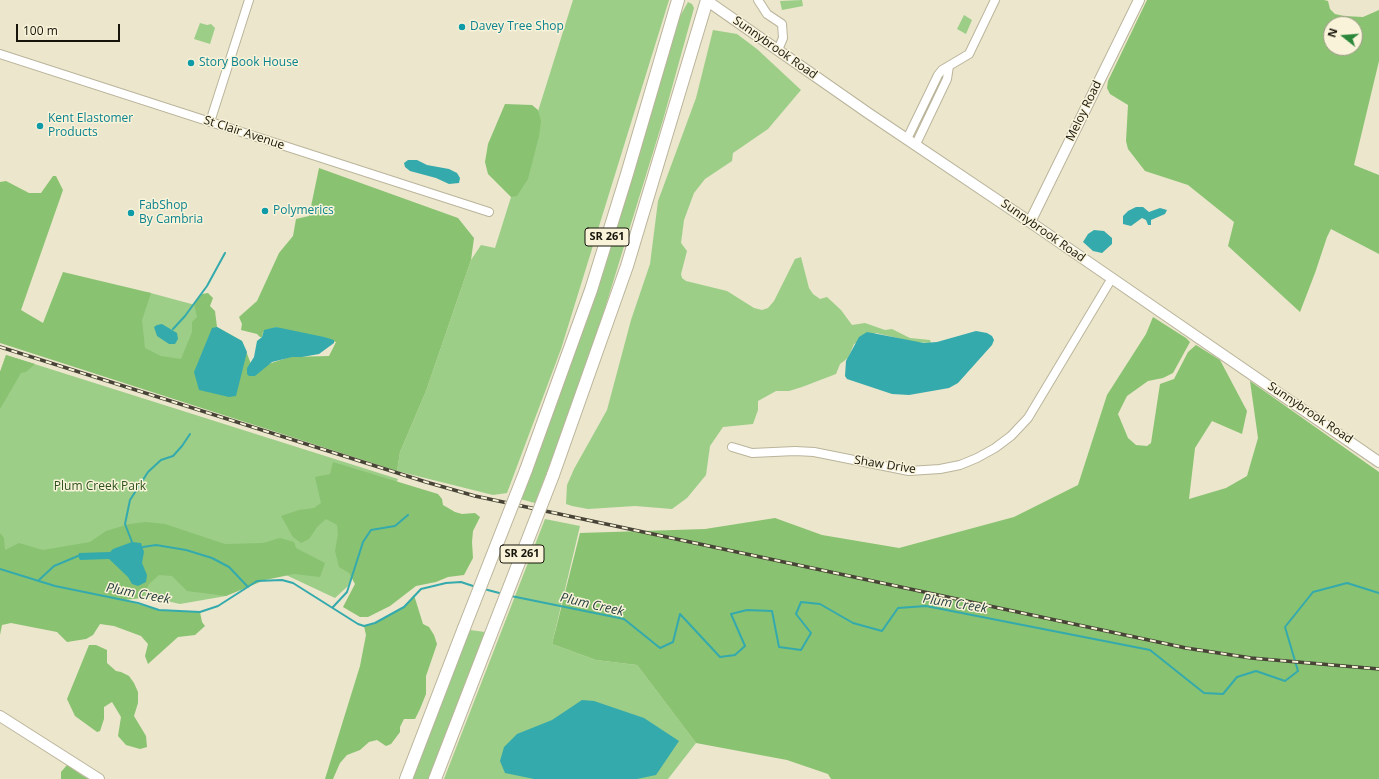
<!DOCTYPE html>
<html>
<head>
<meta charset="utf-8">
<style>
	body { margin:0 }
	#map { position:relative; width:1379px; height:779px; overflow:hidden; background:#ebe6cc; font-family:"Open Sans",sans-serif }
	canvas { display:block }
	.north { position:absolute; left:1323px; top:16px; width:40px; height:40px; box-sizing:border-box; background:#f8f3d9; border:1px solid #9e9a87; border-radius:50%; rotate:287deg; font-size:11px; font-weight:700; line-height:16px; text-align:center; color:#16140b }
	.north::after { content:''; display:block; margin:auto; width:14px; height:18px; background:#2a8739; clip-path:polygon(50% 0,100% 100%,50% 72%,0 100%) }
	.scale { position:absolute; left:16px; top:24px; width:104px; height:18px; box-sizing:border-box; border:2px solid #16140b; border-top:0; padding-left:5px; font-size:12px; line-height:14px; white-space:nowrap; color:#16140b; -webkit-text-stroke:3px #f8f3d9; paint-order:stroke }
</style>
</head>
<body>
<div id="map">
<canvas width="1379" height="779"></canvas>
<div class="north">N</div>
<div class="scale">100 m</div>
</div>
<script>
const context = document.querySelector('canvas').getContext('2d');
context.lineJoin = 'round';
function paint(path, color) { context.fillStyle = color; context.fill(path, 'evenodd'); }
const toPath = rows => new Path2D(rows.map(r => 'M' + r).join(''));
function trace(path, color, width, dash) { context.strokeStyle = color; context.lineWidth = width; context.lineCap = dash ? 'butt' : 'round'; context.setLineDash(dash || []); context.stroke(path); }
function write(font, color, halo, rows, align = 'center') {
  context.font = font + ' "Open Sans",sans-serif'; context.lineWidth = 3; context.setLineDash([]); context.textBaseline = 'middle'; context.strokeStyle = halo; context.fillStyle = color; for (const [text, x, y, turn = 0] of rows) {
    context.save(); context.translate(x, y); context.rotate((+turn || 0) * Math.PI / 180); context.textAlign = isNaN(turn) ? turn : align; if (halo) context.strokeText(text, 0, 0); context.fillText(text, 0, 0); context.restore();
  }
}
const green = toPath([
	[573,0,669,0,561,349,507,493,493,495,397,471,400,452,426,391,471,260,481,245,495,248],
	[802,0,803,6,782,10,780,1],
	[688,2,692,4,694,8,663,120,585,373,535,503,520,499,675,25],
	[964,15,972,20,966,34,957,29],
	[200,23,207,25,211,24,215,28,210,44,194,39],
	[713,30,737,34,757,49,801,90,768,129,733,153,732,161,705,179,694,193,684,220,681,243,687,251,681,274,682,278,686,281,727,291,754,308,762,310,768,308,774,301,795,259,801,257,809,288,813,294,820,299,827,297,841,310,852,325,865,323,885,330,892,329,910,338,930,340,931,343,914,342,876,333,854,344,848,358,840,364,836,374,802,387,789,391,776,391,758,401,758,410,753,424,723,427,710,446,706,475,687,498,672,509,635,506,588,509,572,506,566,504,567,485,574,469,607,410,631,320,650,264,658,201,696,98],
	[147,292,195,305,203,314,186,358,179,363,143,354,137,308],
	[6,355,398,479,348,586,335,598,286,575,253,578,226,596,180,604,2,564,0,562,0,372],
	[545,519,580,526,552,644,596,660,637,665,696,743,668,779,444,779],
	[470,630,485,632,430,779,412,779]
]);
const forest = toPath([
	[1147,0,1324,0,1328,1,1330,9,1335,14,1344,16,1363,17,1379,10,1379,61,1354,165,1379,175,1379,254,1331,229,1327,237,1315,273,1300,312,1228,246,1234,222,1188,185,1145,171,1128,149,1126,141,1128,105,1110,94,1107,88,1108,81],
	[1331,24,1355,24,1355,48,1331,48],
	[505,104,532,105,538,110,541,121,539,136,528,179,517,196,511,197,488,174,485,162,488,144],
	[319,168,458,218,474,238,471,260,426,391,400,452,397,471,0,343,0,182,6,181,29,193,41,193,53,176,56,176,63,190,21,310,43,323,63,272,151,293,142,320,145,348,161,356,181,359,192,332,192,322,197,317,194,303,202,294,208,293,213,298,210,306,215,311,217,327,242,341,253,369,290,357,329,356,336,342,304,337,276,327,263,332,262,337,260,337,257,334,241,330,242,324,239,317,257,301,279,253,293,236,296,219,309,216],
	[1153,317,1186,338,1190,342,1173,373,1163,378,1148,381,1127,396,1118,414,1128,438,1136,445,1147,446,1151,443,1160,384,1174,379,1188,352,1196,345,1220,360,1247,411,1242,434,1212,421,1195,448,1189,499,1226,488,1247,476,1258,438,1250,381,1379,472,1379,779,831,779,828,774,787,760,696,743,637,665,596,660,552,644,580,533,705,529,775,518,822,535,899,548,1014,517,1078,485,1107,395,1146,334],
	[6,355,35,364,26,372,21,373,0,409,0,372],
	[333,462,438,494,442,499,443,505,455,512,462,514,475,513,480,517,473,531,472,542,473,558,464,575,448,577,436,582,416,586,390,606,368,617,360,617,343,607,355,584,349,573,339,567,335,551,338,534,337,525,326,519,318,526,309,539,301,543,293,537,281,516,299,510,314,508,321,503,315,477,330,474],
	[146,522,165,524,225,544,263,543,280,538,294,542,296,548,325,563,320,577,294,574,265,580,226,596,187,591,172,576,159,575,149,584,142,598,124,600,159,610,200,612,202,622,205,626,195,635,178,637,148,664,145,656,148,644,141,636,114,626,100,624,93,635,86,639,67,642,57,632,11,623,2,625,0,635,0,533,4,538,5,550,19,543,43,550,90,542,106,531,129,524],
	[414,595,423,624,429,627,434,635,437,644,426,676,426,694,420,709,415,719,404,719,400,727,400,732,391,744,386,746,377,740,369,742,360,750,347,755,340,763,333,779,325,779,360,666,366,635,364,626,375,623,404,607],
	[89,645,96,645,107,650,107,663,116,671,121,672,129,676,134,683,138,692,138,703,134,716,146,736,147,747,140,749,126,745,118,736,121,717,112,702,104,707,104,719,100,731,97,732,75,716,67,699],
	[67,765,83,776,89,779,61,779,61,772]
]);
const water = toPath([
	[408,160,417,160,427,165,449,169,457,173,460,178,459,183,449,184,436,178,410,171,405,167,404,163],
	[1136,207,1143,207,1149,212,1160,208,1167,210,1165,214,1151,220,1151,225,1148,225,1146,220,1142,218,1131,226,1123,224,1123,216,1128,211],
	[1094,230,1104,231,1112,238,1112,244,1102,253,1093,251,1083,242,1088,234],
	[162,324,177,333,178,339,175,344,169,344,157,336,154,327,157,325],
	[217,327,242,341,247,352,236,396,229,397,199,390,194,372,212,328],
	[276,327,324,337,334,340,334,343,319,354,302,357,292,357,272,362,255,376,249,376,247,374,247,368,254,357,257,341,262,337,264,330],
	[976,331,987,333,992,336,994,340,992,345,958,383,949,388,909,395,892,394,847,379,845,376,846,361,859,337,867,332,924,343,937,342],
	[132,542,141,543,144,552,142,563,147,575,146,582,138,586,132,584,128,577,109,559,80,560,78,556,79,553,110,552,113,549],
	[582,700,594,701,644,718,679,741,656,775,637,779,534,779,505,773,500,761,504,747,517,734,552,720]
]);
const stream = toPath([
	[173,329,185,316,207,286,225,253],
	[132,542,125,524,130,500,148,472,161,460,173,456,182,446,190,434],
	[143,547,156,545,186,550,212,558,229,567,248,587],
	[0,569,55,586,138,603,159,610,200,612,218,606,257,581,282,580,293,583,358,624,364,626,375,623,404,607,421,589,446,583,461,582,476,587],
	[39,580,54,566,78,556],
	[484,589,503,594],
	[511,596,624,619,660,648,673,642,680,614,720,657,735,655,745,646,731,614,747,610,772,611,779,647,801,650,811,633,796,614,801,602,820,604,853,623,882,631,898,608,926,606,1150,650,1204,693,1223,694,1237,677,1256,671,1285,681,1298,671,1285,627,1313,592,1347,583,1379,593],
	[333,607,347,592,363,542,371,530,395,526,408,515]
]);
const minor = toPath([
	[758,0,767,14,782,24,783,38,778,50],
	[0,54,489,212],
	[210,122,249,0],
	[907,139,938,75,942,70,969,54,995,0],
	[916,144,947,79,949,66],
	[732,447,752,453,795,451,814,452,909,471,940,469,960,465,977,458,995,448,1011,436,1028,418,1112,278]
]);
const tertiary = toPath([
	[706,0,868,113,1030,222,1379,462],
	[1030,222,1139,0],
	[0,716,99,779]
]);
const primary = toPath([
	[526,470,591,290,627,174,678,0],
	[553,475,627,266,707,0],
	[406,779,464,628],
	[435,779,491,634]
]);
const rail = toPath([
	[0,347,426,482,475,496,1186,648,1251,658,1379,669]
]);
const primaryBridge = toPath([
	[464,628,526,470],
	[491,634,553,475]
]);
const markers = [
	[462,27,4,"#0f9aa8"],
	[191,63,4,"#0f9aa8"],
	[40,126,4,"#0f9aa8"],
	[265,211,4,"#0f9aa8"],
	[131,213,4,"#0f9aa8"]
];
const shields = [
	[607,237,44],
	[522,554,44]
];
const shieldNames = [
	["SR 261",607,237],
	["SR 261",522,554]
];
const cultureNames = [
	["Davey Tree Shop",470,27],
	["Story Book House",199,63],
	["Kent Elastomer",48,119],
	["Products",48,133],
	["FabShop",139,206],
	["By Cambria",139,220],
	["Polymerics",273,211]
];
const streetNames = [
	["Sunnybrook Road",775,48,35],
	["Meloy Road",1084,111,-64],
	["St Clair Avenue",244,133,18],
	["Sunnybrook Road",1043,231,35],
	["Sunnybrook Road",1310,413,34],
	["Shaw Drive",885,465,9]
];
const parkNames = [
	["Plum Creek Park",100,487]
];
const waterNames = [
	["Plum Creek",138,594,11],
	["Plum Creek",955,604,9],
	["Plum Creek",592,605,13]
];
paint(green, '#9cce88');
paint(forest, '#89c271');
paint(water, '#35aaad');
trace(stream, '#35aaad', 2);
trace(minor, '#bab49b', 10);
trace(tertiary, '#bab49b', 12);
trace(primary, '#bab49b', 14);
trace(minor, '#fff', 8);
trace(tertiary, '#fff', 10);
trace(primary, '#fff', 12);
trace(rail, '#474437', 3.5);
trace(rail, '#f8f3d9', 2, [6]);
trace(primaryBridge, '#bab49b', 14, []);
trace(primaryBridge, '#fff', 12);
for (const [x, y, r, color] of markers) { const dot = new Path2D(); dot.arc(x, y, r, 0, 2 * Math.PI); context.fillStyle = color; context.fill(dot); trace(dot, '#f8f3d9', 1.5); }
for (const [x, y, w] of shields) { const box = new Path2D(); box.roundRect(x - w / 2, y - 9, w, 18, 3); context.fillStyle = '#f8f3d9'; context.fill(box); trace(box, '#16140b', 1); }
write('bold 11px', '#16140b', null, shieldNames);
write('12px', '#0d838f', '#f8f3d9', cultureNames, 'left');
write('12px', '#16140b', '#f8f3d9', streetNames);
write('12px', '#2c511a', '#f8f3d9', parkNames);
write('italic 13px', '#263f40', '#f8f3d9', waterNames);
</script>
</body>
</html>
